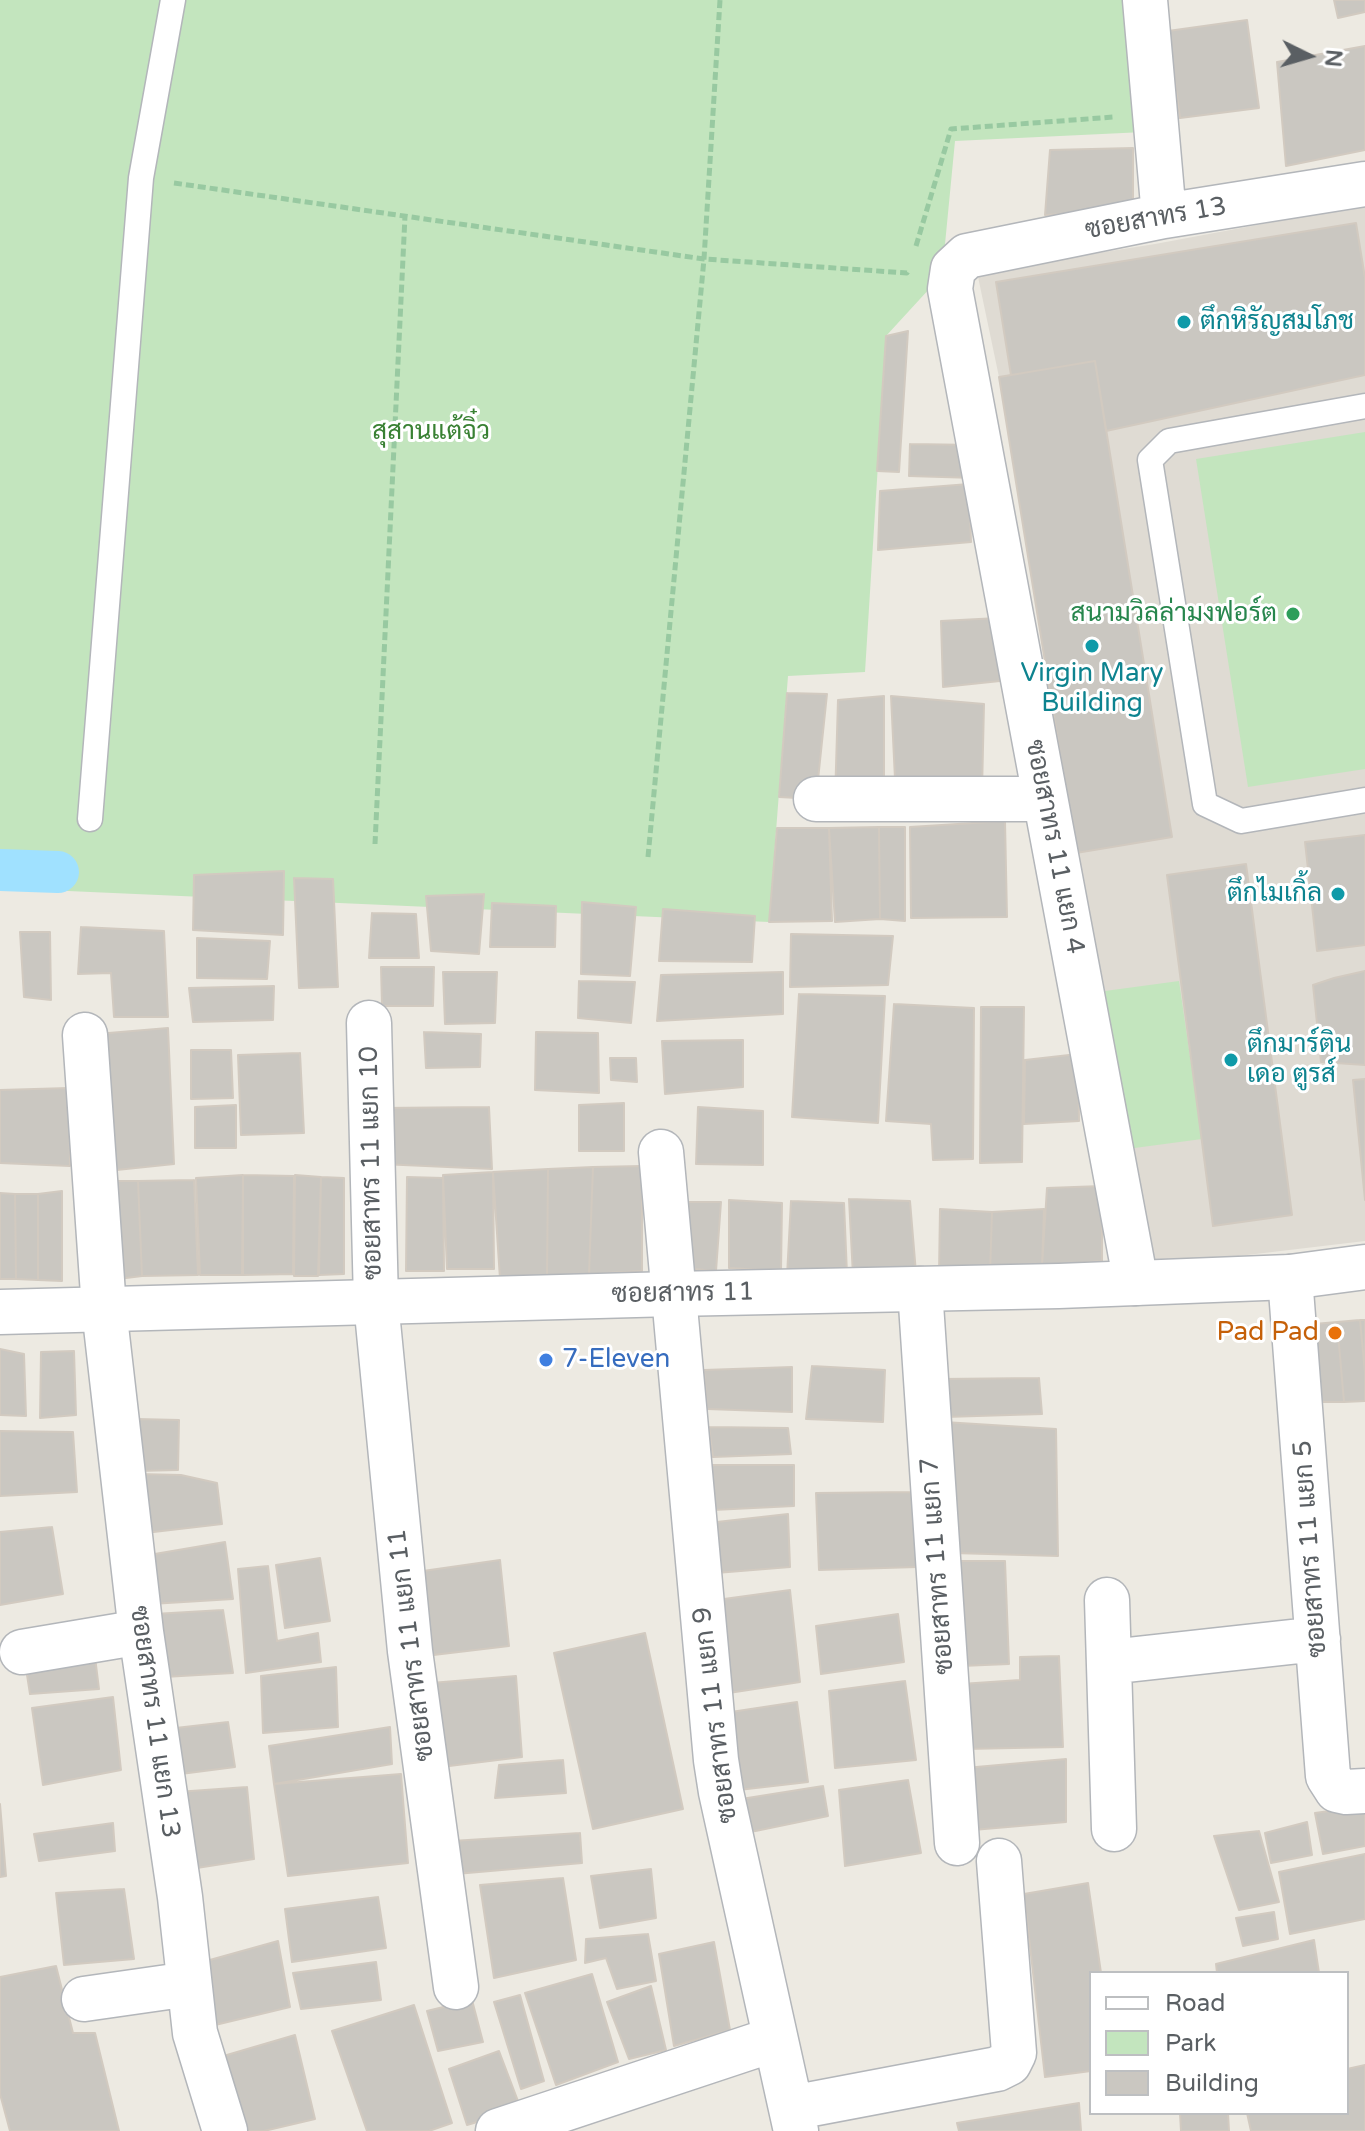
<!DOCTYPE html>
<html>
<head>
<meta charset="utf-8">
<style>
	body { margin:0 }
	#map { position:relative; width:1365px; height:2131px; overflow:hidden; background:#edeae2; font-family:"Varela Round",sans-serif }
	canvas { display:block }
	.legend { position:absolute; left:1089px; top:1971px; width:260px; height:144px; box-sizing:border-box; background:#fff; border:2px solid #bdbfc1; margin:0; padding:10px 14px; list-style:none; font-size:24px; color:#5a5f63 }
	.legend li { display:flex; align-items:center; gap:16px; height:40px }
	.legend b { width:40px; border:2px solid #bdbfc1 }
	.north { position:absolute; left:1269px; top:16px; width:80px; height:80px; -webkit-text-stroke:6px #fff; paint-order:stroke; rotate:95deg; font-size:22px; font-weight:700; line-height:32px; text-align:center; color:#5a5f63 }
	.north::after { content:''; display:block; margin:auto; width:28px; height:36px; background:#5a5f63; clip-path:polygon(50% 0,100% 100%,50% 72%,0 100%) }
</style>
</head>
<body>
<div id="map">
<canvas width="1365" height="2131"></canvas>
<ul class="legend">
<li><b style="height:10px;background:#fff"></b>Road</li>
<li><b style="height:22px;background:#c3e5be"></b>Park</li>
<li><b style="height:22px;background:#cac7c1"></b>Building</li>
</ul>
<div class="north">N</div>
</div>
<script>
const context = document.querySelector('canvas').getContext('2d');
context.lineJoin = 'round';
function paint(path, color) { context.fillStyle = color; context.fill(path, 'evenodd'); }
const toPath = rows => new Path2D(rows.map(r => 'M' + r).join(''));
function trace(path, color, width, dash) { context.strokeStyle = color; context.lineWidth = width; context.lineCap = dash ? 'butt' : 'round'; context.setLineDash(dash || []); context.stroke(path); }
function write(font, color, halo, rows, align = 'center') {
  context.font = font + ' "Varela Round",Sarabun,sans-serif'; context.lineWidth = 6; context.setLineDash([]); context.textBaseline = 'middle'; context.strokeStyle = halo; context.fillStyle = color; for (const [text, x, y, turn = 0] of rows) {
    context.save(); context.translate(x, y); context.rotate((+turn || 0) * Math.PI / 180); context.textAlign = isNaN(turn) ? turn : align; if (halo) context.strokeText(text, 0, 0); context.fillText(text, 0, 0); context.restore();
  }
}
const education = toPath([
	[1365,205,1365,1241,1146,1267,1127,1149,1105,991,1076,853,999,377,977,272,1155,244]
]);
const green = toPath([
	[0,0,1132,0,1144,132,955,141,942,275,886,336,865,672,788,676,769,922,0,888],
	[1365,432,1365,769,1248,787,1196,459],
	[1179,981,1202,1139,1127,1149,1105,991]
]);
const canal = toPath([
	[0,870,58,872]
]);
const building = toPath([
	[1334,0,1365,0,1365,12,1338,18,1334,0],
	[1247,20,1259,108,1180,118,1168,31,1247,20],
	[1365,46,1365,150,1286,166,1277,62,1365,46],
	[1133,148,1133,210,1045,215,1050,150,1133,148],
	[1356,223,1365,278,1365,375,1106,431,1095,361,1011,375,996,282,1356,223],
	[908,331,899,472,877,471,886,336,908,331],
	[1095,361,1172,837,1076,853,999,377,1095,361],
	[910,444,976,445,975,478,909,476,910,444],
	[969,484,971,542,878,550,880,491,969,484],
	[998,618,1000,681,943,687,941,621,998,618],
	[787,693,827,694,816,799,779,797,787,693],
	[884,696,884,799,835,800,838,700,884,696],
	[891,696,984,704,982,791,896,800,891,696],
	[1005,821,1007,917,911,918,910,827,1005,821],
	[879,827,905,827,905,921,880,919,879,827],
	[879,827,880,919,835,922,829,828,879,827],
	[777,828,829,828,832,921,769,922,777,828],
	[1365,835,1365,945,1317,951,1305,842,1365,835],
	[1246,864,1292,1215,1213,1226,1167,875,1246,864],
	[284,871,283,935,193,930,194,875,284,871],
	[294,878,333,879,338,987,299,988,294,878],
	[484,894,479,954,431,951,426,896,484,894],
	[582,902,636,907,630,976,581,974,582,902],
	[492,903,556,906,555,947,490,947,492,903],
	[663,909,755,916,752,962,659,961,663,909],
	[372,913,416,914,419,958,369,958,372,913],
	[81,927,164,931,168,1017,114,1017,111,973,78,974,81,927],
	[20,932,50,932,51,1000,24,997,20,932],
	[791,934,893,936,888,985,790,987,791,934],
	[197,938,270,941,267,979,197,978,197,938],
	[381,967,434,967,433,1006,382,1006,381,967],
	[1365,971,1365,1065,1321,1062,1313,985,1334,978,1365,971],
	[443,972,497,972,495,1023,445,1024,443,972],
	[783,972,783,1014,657,1021,661,975,783,972],
	[579,981,635,982,631,1023,578,1018,579,981],
	[274,986,273,1020,193,1022,189,988,274,986],
	[799,994,885,996,878,1123,792,1117,799,994],
	[894,1004,974,1008,973,1159,933,1160,931,1124,886,1121,894,1004],
	[981,1007,1024,1007,1022,1162,980,1163,981,1007],
	[168,1028,174,1164,107,1171,85,1035,168,1028],
	[424,1032,481,1034,480,1067,426,1068,424,1032],
	[536,1032,598,1033,599,1093,535,1090,536,1032],
	[743,1040,743,1087,665,1094,662,1041,743,1040],
	[191,1050,231,1050,233,1098,191,1099,191,1050],
	[300,1053,304,1133,241,1135,238,1055,300,1053],
	[1078,1054,1079,1121,1024,1124,1025,1060,1078,1054],
	[610,1058,636,1058,637,1082,611,1080,610,1058],
	[1365,1079,1365,1200,1353,1080,1365,1079],
	[69,1088,70,1166,0,1163,0,1090,69,1088],
	[624,1103,624,1151,579,1151,579,1105,624,1103],
	[236,1105,236,1148,195,1148,195,1107,236,1105],
	[489,1107,492,1169,381,1164,380,1108,489,1107],
	[698,1107,763,1111,763,1165,696,1164,698,1107],
	[642,1166,642,1271,589,1274,593,1167,642,1166],
	[593,1167,589,1274,547,1276,548,1169,593,1167],
	[548,1169,547,1276,500,1279,493,1172,548,1169],
	[493,1172,494,1269,447,1269,443,1175,493,1172],
	[243,1175,294,1176,293,1274,243,1275,243,1175],
	[243,1175,242,1275,200,1275,196,1178,243,1175],
	[295,1175,321,1177,318,1276,294,1276,295,1175],
	[321,1177,344,1178,344,1274,319,1275,321,1177],
	[407,1177,443,1178,444,1271,406,1271,407,1177],
	[194,1180,198,1275,142,1276,138,1181,194,1180],
	[95,1181,138,1181,142,1276,102,1281,95,1181],
	[1102,1186,1102,1261,1042,1266,1047,1188,1102,1186],
	[62,1191,62,1281,38,1280,38,1194,62,1191],
	[0,1193,15,1194,16,1279,0,1279,0,1193],
	[15,1194,38,1194,38,1280,16,1279,15,1194],
	[849,1199,910,1201,916,1273,853,1276,849,1199],
	[729,1200,782,1203,781,1271,729,1268,729,1200],
	[791,1201,844,1203,847,1274,787,1276,791,1201],
	[665,1202,721,1202,716,1271,671,1267,665,1202],
	[940,1209,992,1212,990,1274,939,1274,940,1209],
	[1044,1209,1042,1266,990,1274,992,1212,1044,1209],
	[1360,1320,1365,1320,1365,1373,1360,1320],
	[1360,1320,1365,1373,1365,1401,1344,1402,1337,1322,1360,1320],
	[1337,1322,1344,1402,1318,1402,1314,1324,1337,1322],
	[0,1349,24,1354,26,1416,0,1415,0,1349],
	[74,1351,76,1415,40,1418,41,1352,74,1351],
	[812,1366,885,1370,883,1422,806,1419,812,1366],
	[792,1367,792,1412,707,1409,704,1370,792,1367],
	[1039,1378,1042,1414,945,1417,941,1379,1039,1378],
	[137,1419,179,1420,178,1470,137,1471,137,1419],
	[944,1422,1056,1429,1058,1556,953,1553,944,1422],
	[709,1427,788,1428,791,1454,713,1457,709,1427],
	[0,1431,73,1432,77,1492,0,1496,0,1431],
	[689,1465,794,1465,794,1506,693,1511,689,1465],
	[138,1474,181,1475,217,1483,222,1524,145,1533,138,1474],
	[914,1492,917,1567,819,1570,816,1493,914,1492],
	[788,1514,790,1567,716,1573,708,1523,788,1514],
	[52,1527,63,1594,0,1605,0,1532,52,1527],
	[225,1542,233,1599,151,1604,143,1556,225,1542],
	[320,1558,330,1621,285,1628,276,1565,320,1558],
	[500,1560,509,1646,425,1656,416,1572,500,1560],
	[948,1561,1005,1561,1009,1664,961,1666,948,1561],
	[268,1566,277,1641,318,1633,321,1662,246,1673,238,1569,268,1566],
	[790,1590,800,1682,716,1695,702,1602,790,1590],
	[223,1610,233,1673,164,1677,154,1614,223,1610],
	[898,1614,904,1662,821,1674,816,1626,898,1614],
	[645,1633,683,1809,593,1829,554,1653,645,1633],
	[1059,1656,1063,1747,965,1749,961,1684,1020,1680,1020,1657,1059,1656],
	[95,1657,99,1689,30,1694,25,1662,95,1657],
	[336,1667,338,1727,263,1733,261,1676,336,1667],
	[516,1676,522,1757,441,1767,431,1683,516,1676],
	[905,1681,916,1760,835,1768,829,1691,905,1681],
	[113,1697,121,1770,43,1785,32,1708,113,1697],
	[797,1702,808,1782,721,1792,698,1717,797,1702],
	[228,1722,235,1767,173,1775,167,1729,228,1722],
	[390,1727,392,1764,274,1784,269,1746,390,1727],
	[1066,1759,1066,1822,973,1830,965,1768,1066,1759],
	[563,1760,566,1793,495,1798,499,1765,563,1760],
	[401,1774,408,1863,288,1876,274,1784,401,1774],
	[908,1780,921,1853,845,1866,839,1790,908,1780],
	[823,1786,828,1816,741,1834,735,1800,823,1786],
	[247,1787,254,1859,184,1870,177,1792,247,1787],
	[0,1804,6,1876,0,1877,0,1804],
	[1365,1806,1365,1846,1323,1854,1315,1813,1365,1806],
	[1307,1822,1312,1855,1271,1863,1265,1833,1307,1822],
	[113,1823,115,1851,39,1861,34,1834,113,1823],
	[1259,1831,1279,1902,1239,1910,1214,1836,1259,1831],
	[580,1833,582,1863,456,1874,452,1841,580,1833],
	[1365,1854,1365,1919,1290,1934,1279,1872,1365,1854],
	[651,1869,656,1918,600,1928,591,1876,651,1869],
	[563,1878,576,1960,494,1978,480,1885,563,1878],
	[1088,1883,1101,1973,1091,1973,1091,2071,1045,2077,1024,1894,1088,1883],
	[124,1889,134,1959,64,1965,56,1893,124,1889],
	[378,1897,386,1948,292,1962,285,1909,378,1897],
	[1274,1912,1278,1939,1243,1946,1236,1918,1274,1912],
	[648,1934,656,1981,617,1989,606,1958,585,1963,586,1939,648,1934],
	[1314,1940,1319,1973,1217,1973,1216,1964,1314,1940],
	[278,1941,290,2007,211,2026,199,1963,278,1941],
	[714,1942,730,2030,674,2046,659,1954,714,1942],
	[376,1962,381,2000,301,2009,293,1973,376,1962],
	[56,1966,73,2033,95,2033,119,2131,10,2131,0,2094,0,1977,56,1966],
	[592,1974,618,2062,556,2085,525,1993,592,1974],
	[651,1986,666,2050,629,2059,607,2002,651,1986],
	[520,1995,544,2081,521,2089,494,2002,520,1995],
	[472,2000,483,2042,438,2051,427,2011,472,2000],
	[414,2005,452,2123,429,2131,367,2131,332,2031,414,2005],
	[295,2035,315,2119,264,2131,225,2131,203,2062,295,2035],
	[499,2051,521,2109,467,2125,449,2069,499,2051],
	[1365,2065,1365,2131,1251,2131,1247,2113,1347,2113,1347,2069,1365,2065],
	[1079,2103,1081,2131,959,2131,957,2123,1079,2103],
	[1180,2113,1228,2113,1229,2131,1181,2131,1180,2113]
]);
const path = toPath([
	[174,183,704,259,907,273,908,271],
	[916,246,951,129,1114,117],
	[375,844,405,216],
	[648,857,704,259,720,0]
]);
const service = toPath([
	[1365,406,1169,441,1150,460,1205,804,1241,821,1365,800],
	[90,819,141,178,173,0]
]);
const minor = toPath([
	[1145,0,1164,216],
	[816,799,1045,799],
	[369,1023,376,1302,410,1651,456,1987],
	[85,1035,104,1309,141,1632,180,1897,195,2033,225,2131],
	[661,1152,716,1760,721,1792,796,2131],
	[1290,1277,1328,1776,1337,1790,1346,1792,1365,1791],
	[1136,1283,950,289,953,269,967,256,1164,216,1365,184],
	[920,1289,957,1843],
	[1107,1600,1114,1829],
	[22,1652,141,1632],
	[1109,1662,1318,1639],
	[84,1999,189,1984],
	[791,2108,997,2069,1009,2063,1014,2053,999,1861],
	[498,2131,775,2039]
]);
const tertiary = toPath([
	[0,1312,673,1294,1059,1286,1290,1277,1365,1267]
]);
const markers = [
	[1184,322,8,"#0f9aa8"],
	[1293,614,8,"#2e9e5b"],
	[1092,646,8,"#0f9aa8"],
	[1338,894,8,"#0f9aa8"],
	[1231,1060,8,"#0f9aa8"],
	[1335,1333,8,"#e8710a"],
	[546,1360,8,"#3f7fe0"]
];
const streetNames = [
	["ซอยสาทร 13",1156,219,-10],
	["ซอยสาทร 11 แยก 4",1054,847,79],
	["ซอยสาทร 11 แยก 10",372,1163,-91],
	["ซอยสาทร 11",683,1294,-1],
	["ซอยสาทร 11 แยก 5",1311,1549,-94],
	["ซอยสาทร 11 แยก 7",938,1566,-94],
	["ซอยสาทร 11 แยก 11",412,1645,-97],
	["ซอยสาทร 11 แยก 9",716,1715,-97],
	["ซอยสาทร 11 แยก 13",154,1722,82]
];
const cultureNames = [
	["ตึกหิรัญสมโภช",1200,322],
	["Virgin Mary",1092,674,"center"],
	["Building",1092,704,"center"],
	["ตึกไมเกิ้ล",1322,894,"right"],
	["ตึกมาร์ติน",1247,1045],
	["เดอ ตูรส์",1247,1075]
];
const parkNames = [
	["สุสานแต้จิ๋ว",431,432]
];
const leisureNames = [
	["สนามวิลล่ามงฟอร์ต",1277,614]
];
const foodNames = [
	["Pad Pad",1319,1333]
];
const shopNames = [
	["7-Eleven",562,1360]
];
paint(education, '#dfdbd3');
paint(green, '#c3e5be');
trace(canal, '#a0e1ff', 42);
paint(building, '#cac7c1');
trace(building, '#d2cac0', 2);
trace(service, '#b3b6ba', 27);
trace(minor, '#b3b6ba', 47);
trace(tertiary, '#b3b6ba', 47);
trace(path, '#98c9a1', 5, [8, 4]);
trace(service, '#fff', 24);
trace(minor, '#fff', 44);
trace(tertiary, '#fff', 44);
for (const [x, y, r, color] of markers) { const dot = new Path2D(); dot.arc(x, y, r, 0, 2 * Math.PI); context.fillStyle = color; context.fill(dot); trace(dot, '#fff', 3); }
write('26px', '#5a5f63', '#fff', streetNames);
write('26px', '#0d838f', '#fff', cultureNames, 'left');
write('26px', '#398133', '#fff', parkNames);
write('26px', '#27864d', '#fff', leisureNames, 'right');
write('26px', '#c56008', '#fff', foodNames, 'right');
write('26px', '#366cbe', '#fff', shopNames, 'left');
</script>
</body>
</html>
